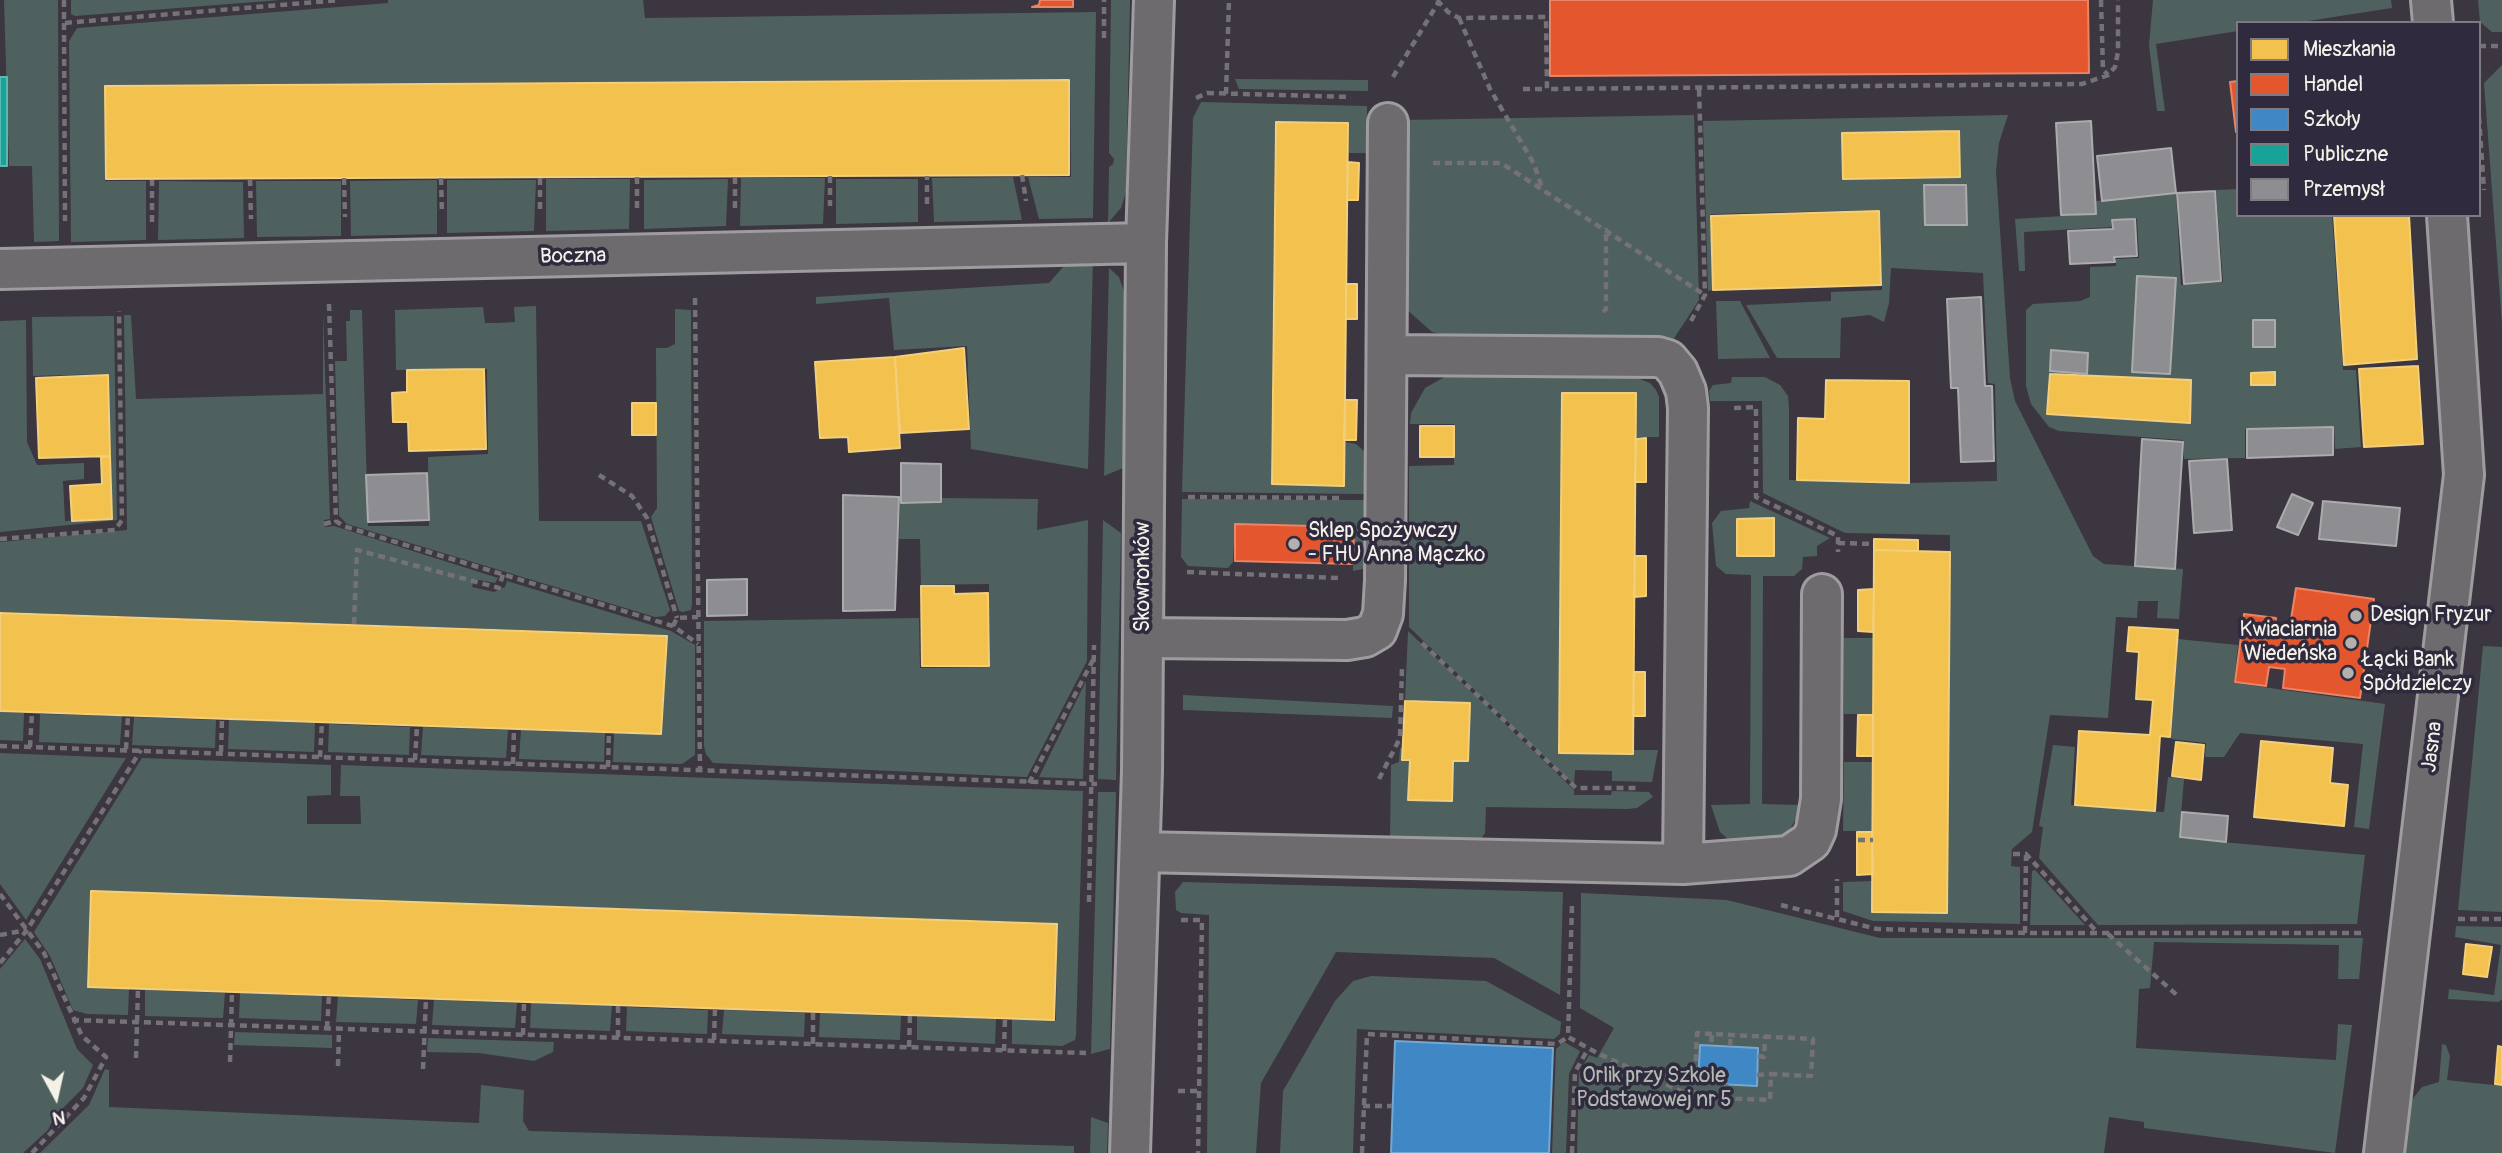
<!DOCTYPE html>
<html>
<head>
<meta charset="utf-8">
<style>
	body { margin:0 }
	#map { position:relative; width:2502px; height:1153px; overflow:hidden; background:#3b3640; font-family:Pangolin,sans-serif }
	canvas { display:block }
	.legend { position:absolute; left:2236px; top:21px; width:245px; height:196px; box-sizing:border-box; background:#2f2a3d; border:2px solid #7e7a81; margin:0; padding:9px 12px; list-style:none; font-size:21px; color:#f4f1e8 }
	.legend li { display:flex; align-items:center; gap:14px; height:35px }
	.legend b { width:35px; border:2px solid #7e7a81 }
	.north { position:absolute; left:21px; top:1062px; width:70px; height:70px; -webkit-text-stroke:5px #2f2a3d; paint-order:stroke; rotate:172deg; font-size:19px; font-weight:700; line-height:28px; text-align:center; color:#f4f1e8 }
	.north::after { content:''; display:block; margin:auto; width:24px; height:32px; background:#f4f1e8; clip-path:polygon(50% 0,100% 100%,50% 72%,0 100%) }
</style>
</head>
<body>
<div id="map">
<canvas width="2502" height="1153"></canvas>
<ul class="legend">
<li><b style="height:19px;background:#f2c14e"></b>Mieszkania</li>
<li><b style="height:19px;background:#e4572e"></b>Handel</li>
<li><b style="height:19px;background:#3f88c5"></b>Szkoły</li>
<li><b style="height:19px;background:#17a398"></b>Publiczne</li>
<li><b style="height:19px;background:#8d8d92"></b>Przemysł</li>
</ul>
<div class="north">N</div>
</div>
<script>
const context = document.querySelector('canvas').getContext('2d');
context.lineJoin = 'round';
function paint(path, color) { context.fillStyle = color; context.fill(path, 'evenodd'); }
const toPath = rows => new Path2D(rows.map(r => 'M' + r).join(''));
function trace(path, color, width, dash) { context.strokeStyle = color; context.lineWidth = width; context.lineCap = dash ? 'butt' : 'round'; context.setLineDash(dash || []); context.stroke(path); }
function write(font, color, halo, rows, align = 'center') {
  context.font = font + ' Pangolin,sans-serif'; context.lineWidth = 7; context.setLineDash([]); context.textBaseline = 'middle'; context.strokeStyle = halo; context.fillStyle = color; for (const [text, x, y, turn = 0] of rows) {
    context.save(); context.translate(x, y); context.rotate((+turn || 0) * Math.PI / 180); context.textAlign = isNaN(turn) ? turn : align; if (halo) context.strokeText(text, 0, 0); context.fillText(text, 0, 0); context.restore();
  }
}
const green = toPath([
	[4,0,58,0,59,241,34,242,32,166,9,166],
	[71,0,281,0,75,16,71,14],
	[388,0,643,0,645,18,1096,12,1093,218,1039,219,1028,177,1071,177,1070,79,105,85,105,181,146,181,146,240,71,242,69,41,77,28,388,3],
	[1111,0,1130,0,1126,192,1121,208,1108,223,1109,167,1113,164,1114,159,1109,153],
	[2153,0,2391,0,2392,8,2295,23,2238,23,2238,31,2156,44,2165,111,2157,111,2149,45],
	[2478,0,2502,0,2502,32,2492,32,2480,22],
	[2502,65,2502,324,2484,83],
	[1235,79,1368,80,1368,91,1239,89],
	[1201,102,1367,106,1367,153,1349,153,1349,122,1275,121,1271,484,1344,486,1345,442,1356,444,1364,451,1364,494,1182,492,1193,118],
	[1694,115,1699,300,1673,340,1458,338,1432,332,1405,308,1402,120],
	[2008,115,1999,143,1996,171,2010,378,2015,401,2093,556,2104,564,2183,569,2179,619,2157,618,2158,601,2138,601,2137,618,2116,617,2108,718,2050,715,2032,832,2012,849,2011,866,2020,867,2020,924,1873,921,1843,911,1843,882,1872,881,1872,912,1947,913,1950,535,1845,533,1763,493,1762,401,1710,401,1709,391,1713,385,1731,383,1732,377,1765,377,1780,385,1788,396,1789,408,1789,480,1909,483,1997,481,1995,384,1988,383,1983,273,1891,268,1889,303,1884,322,1870,315,1841,318,1840,358,1777,358,1746,305,1831,301,1831,292,1882,290,1880,210,1711,214,1713,290,1708,291,1703,121],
	[1013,177,1022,220,934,222,932,178],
	[741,178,825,178,823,224,740,226],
	[546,179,630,179,629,229,546,231],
	[728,179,726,226,644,229,644,180],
	[836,179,918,179,918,222,836,224],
	[437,180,437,234,351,236,350,181],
	[447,180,536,180,534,231,447,233],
	[159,181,243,182,244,238,158,240],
	[256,181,341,181,341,236,257,237],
	[2238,189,2238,215,2332,215,2343,370,2356,370,2361,447,2335,449,2334,427,2245,429,2245,458,2184,459,2183,440,2059,431,2049,427,2031,404,2026,386,2026,310,2033,304,2080,301,2090,297,2090,267,2116,266,2116,259,2139,258,2137,219,2111,219,2111,227,2024,232,2025,271,2019,271,2015,219,2095,214,2096,201,2176,193,2181,285,2223,282,2216,190],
	[1072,257,1093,257,1088,469,971,449,967,346,894,350,889,298,816,304,816,297,1049,283],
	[1109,268,1119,277,1126,297,1123,468,1104,476],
	[1716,301,1740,301,1770,358,1718,359],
	[536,306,539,521,641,521,670,610,665,616,655,617,347,524,339,516,335,361,347,361,346,321,350,321,350,310,362,310,368,526,429,526,428,457,488,454,487,369,396,370,395,310,483,307,485,323,498,323,515,322,514,307],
	[675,309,691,310,692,604,691,610,683,612,679,611,651,517,657,508,656,348,667,348,675,344],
	[323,312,330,519,324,520,325,527,334,526,498,578,495,583,474,579,472,587,494,592,505,587,507,581,671,631,695,645,695,755,682,764,613,762,614,733,662,734,667,635,0,612,0,542,127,530,124,315,131,315,136,399,323,394],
	[114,316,117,520,0,532,0,321,26,320,27,442,37,465,84,463,84,479,63,481,65,521,112,519,108,374,33,376,32,317],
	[1448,375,1632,376,1650,383,1656,390,1659,397,1659,437,1636,437,1636,393,1562,393,1559,752,1633,754,1633,750,1658,750,1652,782,1612,781,1612,771,1575,770,1574,785,1409,627,1409,466,1454,465,1454,424,1410,424,1411,413,1425,388],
	[942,498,1038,499,1037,530,1088,520,1087,661,1027,777,713,763,706,754,704,746,704,621,919,618,920,668,990,667,989,584,921,585,920,539,899,539,900,504,942,503],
	[1182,499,1364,500,1363,569,1353,571,1354,526,1235,524,1233,562,1228,568,1188,566,1181,557],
	[1750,501,1830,538,1817,546,1817,556,1803,557,1802,569,1794,576,1763,576,1762,804,1801,805,1797,817,1785,838,1731,842,1720,832,1711,805,1750,804,1751,575,1726,574,1716,566,1712,523,1721,511,1749,508],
	[1736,518,1774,518,1775,556,1737,557],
	[1103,520,1121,533,1116,780,1098,779],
	[1408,631,1574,790,1574,795,1611,795,1612,791,1649,792,1653,797,1637,808,1627,809,1486,807,1485,833,1479,842,1390,841,1391,765,1399,762,1400,748,1403,748,1402,759,1410,760,1452,801,1453,761,1468,761,1469,703,1405,701],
	[1844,638,1873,638,1872,714,1844,714],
	[2178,639,2238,645,2234,683,2385,704,2369,829,2354,827,2363,744,2240,733,2224,757,2205,757,2206,743,2171,739],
	[2483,646,2502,647,2502,912,2458,910],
	[1086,681,1083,779,1039,777],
	[1183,695,1393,706,1392,718,1183,710],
	[0,712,24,713,23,741,0,740],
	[40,714,122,716,120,745,39,742],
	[134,717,216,720,215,748,132,745],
	[229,720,315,723,314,752,228,749],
	[329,724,410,727,409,755,328,752],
	[423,727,508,730,506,758,421,755],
	[521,730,605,733,604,762,519,759],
	[2053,745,2075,747,2071,805,2164,812,2168,777,2184,779,2179,838,2365,855,2357,924,2098,925,2039,858,2043,827,2039,826],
	[0,753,126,758,26,920,0,884],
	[142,758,331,765,331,795,307,796,307,824,361,824,360,796,340,796,341,765,1083,791,1076,1035,1075,1040,1062,1046,1012,1044,1012,1019,1056,1020,1057,923,90,891,87,987,129,989,128,1015,87,1014,73,1010,50,956,34,932],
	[1844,762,1872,762,1872,831,1843,831],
	[1098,792,1116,792,1114,882,1110,1049,1091,1054],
	[2035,870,2085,925,2030,925,2032,871],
	[1183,882,1563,892,1560,995,1494,958,1336,952,1261,1083,1256,1153,1207,1153,1209,915,1181,913,1176,910,1175,892],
	[1581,893,1727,900,1880,938,2363,938,2359,979,2338,979,2339,945,2154,942,2150,988,2139,989,2136,1048,2336,1060,2338,1024,2352,1025,2335,1153,2144,1128,2144,1122,2109,1117,2104,1153,1577,1153,1579,1073,1589,1055,1597,1058,1614,1028,1580,1008],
	[2456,926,2502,927,2502,999,2499,1002,2448,999,2449,989,2494,995,2501,945,2455,937],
	[25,939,40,959,77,1049,93,1065,83,1088,54,1117,48,1130,23,1153,0,1153,0,969],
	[1371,976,1486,981,1561,1022,1560,1034,1554,1039,1357,1029,1353,1153,1280,1153,1283,1091,1335,1001,1353,981],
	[145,990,225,993,223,1018,145,1016],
	[240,993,322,996,321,1021,239,1018],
	[338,996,418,1000,416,1024,336,1022],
	[434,1000,517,1003,515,1028,432,1025],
	[531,1003,612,1006,610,1031,530,1028],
	[627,1007,708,1010,707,1034,626,1031],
	[724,1010,805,1013,804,1037,722,1034],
	[820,1013,901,1016,900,1040,819,1037],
	[917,1016,996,1019,995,1044,917,1040],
	[235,1032,332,1035,332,1048,234,1045],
	[428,1038,554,1042,553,1052,534,1061,479,1053,427,1052],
	[1564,1042,1580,1051,1569,1074,1566,1153,1552,1153,1556,1049],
	[2442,1044,2446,1045,2450,1056,2447,1080,2502,1086,2502,1153,2401,1153,2407,1106,2422,1087,2439,1082],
	[105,1069,109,1070,109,1107,479,1123,481,1085,524,1090,523,1121,529,1131,1074,1146,1074,1153,40,1153,89,1105],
	[1091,1117,1108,1123,1107,1153,1090,1153]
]);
const homes = toPath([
	[1069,80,1069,175,106,179,105,86,1069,80],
	[1276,122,1348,123,1344,486,1272,484,1276,122],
	[1959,131,1960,177,1843,179,1842,133,1959,131],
	[1348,162,1359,163,1358,200,1347,200,1348,162],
	[1879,211,1881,285,1713,290,1711,216,1879,211],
	[2334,215,2409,215,2417,359,2344,365,2334,215],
	[1346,284,1357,284,1357,319,1346,319,1346,284],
	[964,348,969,429,900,433,895,357,964,348],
	[895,357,900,448,849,452,848,437,820,438,815,362,895,357],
	[2418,366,2423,444,2364,447,2359,369,2418,366],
	[484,369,486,449,409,451,408,422,393,422,392,393,407,392,407,370,484,369],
	[2275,372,2275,385,2251,385,2251,373,2275,372],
	[2050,374,2191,380,2190,423,2047,414,2050,374],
	[108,375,110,456,39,458,36,378,108,375],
	[1826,380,1909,381,1909,483,1797,480,1798,418,1825,419,1826,380],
	[1562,393,1636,393,1633,754,1559,753,1562,393],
	[1345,400,1357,400,1356,440,1344,440,1345,400],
	[632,403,656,403,656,435,632,435,632,403],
	[1420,426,1454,426,1454,457,1420,457,1420,426],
	[1646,438,1646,482,1635,482,1636,439,1646,438],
	[110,456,112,519,72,521,70,486,102,484,101,457,110,456],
	[1774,518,1774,556,1737,556,1737,519,1774,518],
	[1874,539,1918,540,1918,551,1874,550,1874,539],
	[1874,550,1950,552,1947,913,1872,912,1874,550],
	[1635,556,1646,556,1646,596,1634,597,1635,556],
	[921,586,954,586,954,594,988,593,989,666,922,666,921,586],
	[1874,589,1873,632,1858,631,1858,590,1874,589],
	[0,613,667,636,661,734,0,711,0,613],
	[2129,627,2178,630,2170,737,2160,736,2155,811,2075,805,2079,731,2150,735,2153,700,2136,699,2139,652,2127,651,2129,627],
	[1634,672,1645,672,1645,716,1633,716,1634,672],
	[1405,701,1470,703,1468,761,1453,761,1452,801,1408,800,1410,760,1402,760,1405,701],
	[1858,715,1873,715,1873,756,1857,756,1858,715],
	[2261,741,2333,748,2330,783,2348,785,2344,826,2254,817,2261,741],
	[2176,742,2204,745,2201,780,2172,776,2176,742],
	[1857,832,1872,832,1873,874,1857,875,1857,832],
	[91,891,1057,924,1054,1020,88,987,91,891],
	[2466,944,2492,947,2487,977,2463,974,2466,944],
	[2498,1046,2502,1047,2502,1085,2495,1084,2498,1046]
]);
const shops = toPath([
	[1040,0,1073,0,1073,7,1032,7,1039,5,1040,0],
	[1550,0,2088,0,2089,73,1550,76,1550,0],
	[2238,81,2238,132,2236,132,2230,82,2238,81],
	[1235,524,1354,527,1353,564,1235,561,1235,524],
	[2296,588,2374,599,2360,698,2283,688,2285,669,2269,667,2266,686,2235,682,2244,614,2276,618,2275,630,2289,632,2296,588]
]);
const schools = toPath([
	[1395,1041,1553,1048,1549,1153,1391,1153,1395,1041],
	[1700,1045,1758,1048,1757,1086,1698,1083,1700,1045]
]);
const public = toPath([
	[0,77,7,77,7,166,0,166,0,77]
]);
const industry = toPath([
	[2091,121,2096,214,2061,215,2056,123,2091,121],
	[2171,148,2176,193,2102,201,2097,156,2171,148],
	[1924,185,1966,185,1967,225,1925,225,1924,185],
	[2215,191,2221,281,2184,284,2177,193,2215,191],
	[2135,219,2137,256,2114,257,2115,262,2070,264,2068,231,2113,229,2112,220,2135,219],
	[2137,276,2176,278,2170,374,2132,372,2137,276],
	[1981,297,1985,386,1992,386,1994,461,1961,462,1958,388,1951,388,1947,299,1981,297],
	[2253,320,2275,320,2275,347,2253,347,2253,320],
	[2051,350,2088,353,2087,374,2050,371,2051,350],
	[2333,427,2333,455,2247,458,2247,429,2333,427],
	[2142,439,2183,442,2175,569,2135,566,2142,439],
	[2227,459,2232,530,2194,533,2189,461,2227,459],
	[901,463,941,464,941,502,901,503,901,463],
	[427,473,429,520,368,522,366,475,427,473],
	[2292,494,2313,503,2298,535,2277,527,2292,494],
	[843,495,899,497,895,610,843,611,843,495],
	[2323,501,2400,508,2396,546,2319,539,2323,501],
	[747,579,747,615,707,616,707,580,747,579],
	[2182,812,2228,816,2226,842,2180,837,2182,812]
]);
const path = toPath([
	[64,0,64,23,340,0],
	[1437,0,1448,12,1459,18,1546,17,1547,89,2082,84,2108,75,2115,67,2118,52,2118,0],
	[2101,0,2103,70,2108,75],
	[1459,18,1490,89,1534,164,1542,188],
	[64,23,65,221],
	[1104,38,1104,0],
	[2479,46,2502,46],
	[1393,77,1438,3],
	[1523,89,1547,89],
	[1226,94,1229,0],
	[1196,98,1207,93,1351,97],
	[2479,117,2484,190],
	[1433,163,1501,163,1705,295],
	[1022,175,1026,201],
	[830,176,830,206],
	[637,177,637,210],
	[344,178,345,217],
	[441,178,442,214],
	[540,178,540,213],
	[250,179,251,219],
	[927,204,927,176],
	[735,208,735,177],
	[152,222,152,180],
	[695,298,700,771],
	[329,304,336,521,343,526,673,626,698,644],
	[1603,312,1606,309,1606,228],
	[1691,321,1705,295,1699,88],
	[1734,408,1756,407,1756,497,1838,536,1838,552],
	[599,475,632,496,647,518,677,618],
	[1188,497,1340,498],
	[324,524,336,521],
	[0,539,115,530,122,520,119,311],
	[1838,543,1874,544],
	[1187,572,1340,578],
	[354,624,357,550,499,588,503,574],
	[673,626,677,618,698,617],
	[1422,643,1576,788,1639,788],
	[0,746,1097,784],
	[30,747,32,712],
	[126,749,128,715],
	[221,752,222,719],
	[320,757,322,722],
	[415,760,417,726],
	[513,764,514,729],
	[608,767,609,732],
	[1379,779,1400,738,1402,668],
	[1029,783,1093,660],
	[1858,840,1873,840],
	[2013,854,2026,854,2097,932],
	[0,894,44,953,82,1036,106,1057,84,1098,32,1153],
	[1089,902,1094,645],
	[1781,905,1877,929,2025,933,2364,933],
	[1572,906,1568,1037,1599,1054,1694,1097,1770,1100,1771,1074,1811,1076,1813,1039,1712,1034,1711,1045],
	[1837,917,1837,879],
	[2458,919,2502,919],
	[1181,920,1202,920,1198,1153],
	[2025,933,2026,855],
	[2108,934,2178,996],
	[0,935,27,930],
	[0,963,27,930,141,750],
	[72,1020,1086,1053],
	[327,1028,329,995],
	[523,1035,524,1002],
	[618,1037,618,1005],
	[714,1040,715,1009],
	[813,1044,813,1012],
	[1730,1046,1731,1034],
	[909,1047,910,1015],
	[1004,1051,1005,1018],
	[1758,1056,1764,1057,1765,1036],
	[136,1058,138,989],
	[230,1062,232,992],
	[338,1066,339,1029],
	[423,1069,426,998],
	[1757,1075,1771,1074],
	[1178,1091,1200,1091],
	[1694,1097,1697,1033,1712,1034],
	[1710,1097,1711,1083],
	[1726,1098,1726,1084],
	[1363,1106,1392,1106],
	[1362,1153,1367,1034,1557,1044,1568,1037],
	[1572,1153,1575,1072,1588,1049]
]);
const street = toPath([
	[2431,0,2433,23],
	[0,269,1146,243],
	[1388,355,1658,357,1668,360,1678,372,1686,391,1688,408,1683,864],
	[1145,638,1347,640,1365,637,1377,630,1383,614,1385,580,1388,123],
	[1140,852,1683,864,1789,856,1811,841,1816,830,1821,799,1822,594],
	[1130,1153,1142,771,1146,243,1154,0],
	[2384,1153,2464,475,2447,215]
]);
const markers = [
	[1294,544,7,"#b3b0ad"],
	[2356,616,7,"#b3b0ad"],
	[2351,643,7,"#b3b0ad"],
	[2348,673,7,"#b3b0ad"]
];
const streetNames = [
	["Boczna",573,257,-1],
	["Skowronków",1144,577,-90],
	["Jasna",2433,747,-83]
];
const poiNames = [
	["Sklep Spożywczy",1308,532],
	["- FHU Anna Mączko",1308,556],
	["Design Fryzur",2370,616],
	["Kwiaciarnia",2337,631,"right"],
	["Wiedeńska",2337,655,"right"],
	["Łącki Bank",2362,661],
	["Spółdzielczy",2362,685]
];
const parkNames = [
	["Orlik przy Szkole",1654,1077],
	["Podstawowej nr 5",1654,1101]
];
paint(green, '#4f615f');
paint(homes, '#f2c14e');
trace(homes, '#f3cf7c', 2);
paint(shops, '#e4572e');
trace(shops, '#e98566', 2);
paint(schools, '#3f88c5');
trace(schools, '#75a8d0', 2);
paint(public, '#17a398');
trace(public, '#59bab0', 2);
paint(industry, '#8d8d92');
trace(industry, '#acabac', 2);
trace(street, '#9f9c9f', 44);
trace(path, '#747276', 4.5, [7, 5]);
trace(street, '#6d6b6d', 38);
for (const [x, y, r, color] of markers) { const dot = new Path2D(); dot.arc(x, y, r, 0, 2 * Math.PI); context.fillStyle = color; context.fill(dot); trace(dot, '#2f2a3d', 2.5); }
write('21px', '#f4f1e8', '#2f2a3d', streetNames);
write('21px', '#f4f1e8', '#2f2a3d', poiNames, 'left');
write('21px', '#b3bab3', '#2f2a3d', parkNames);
</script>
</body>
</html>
